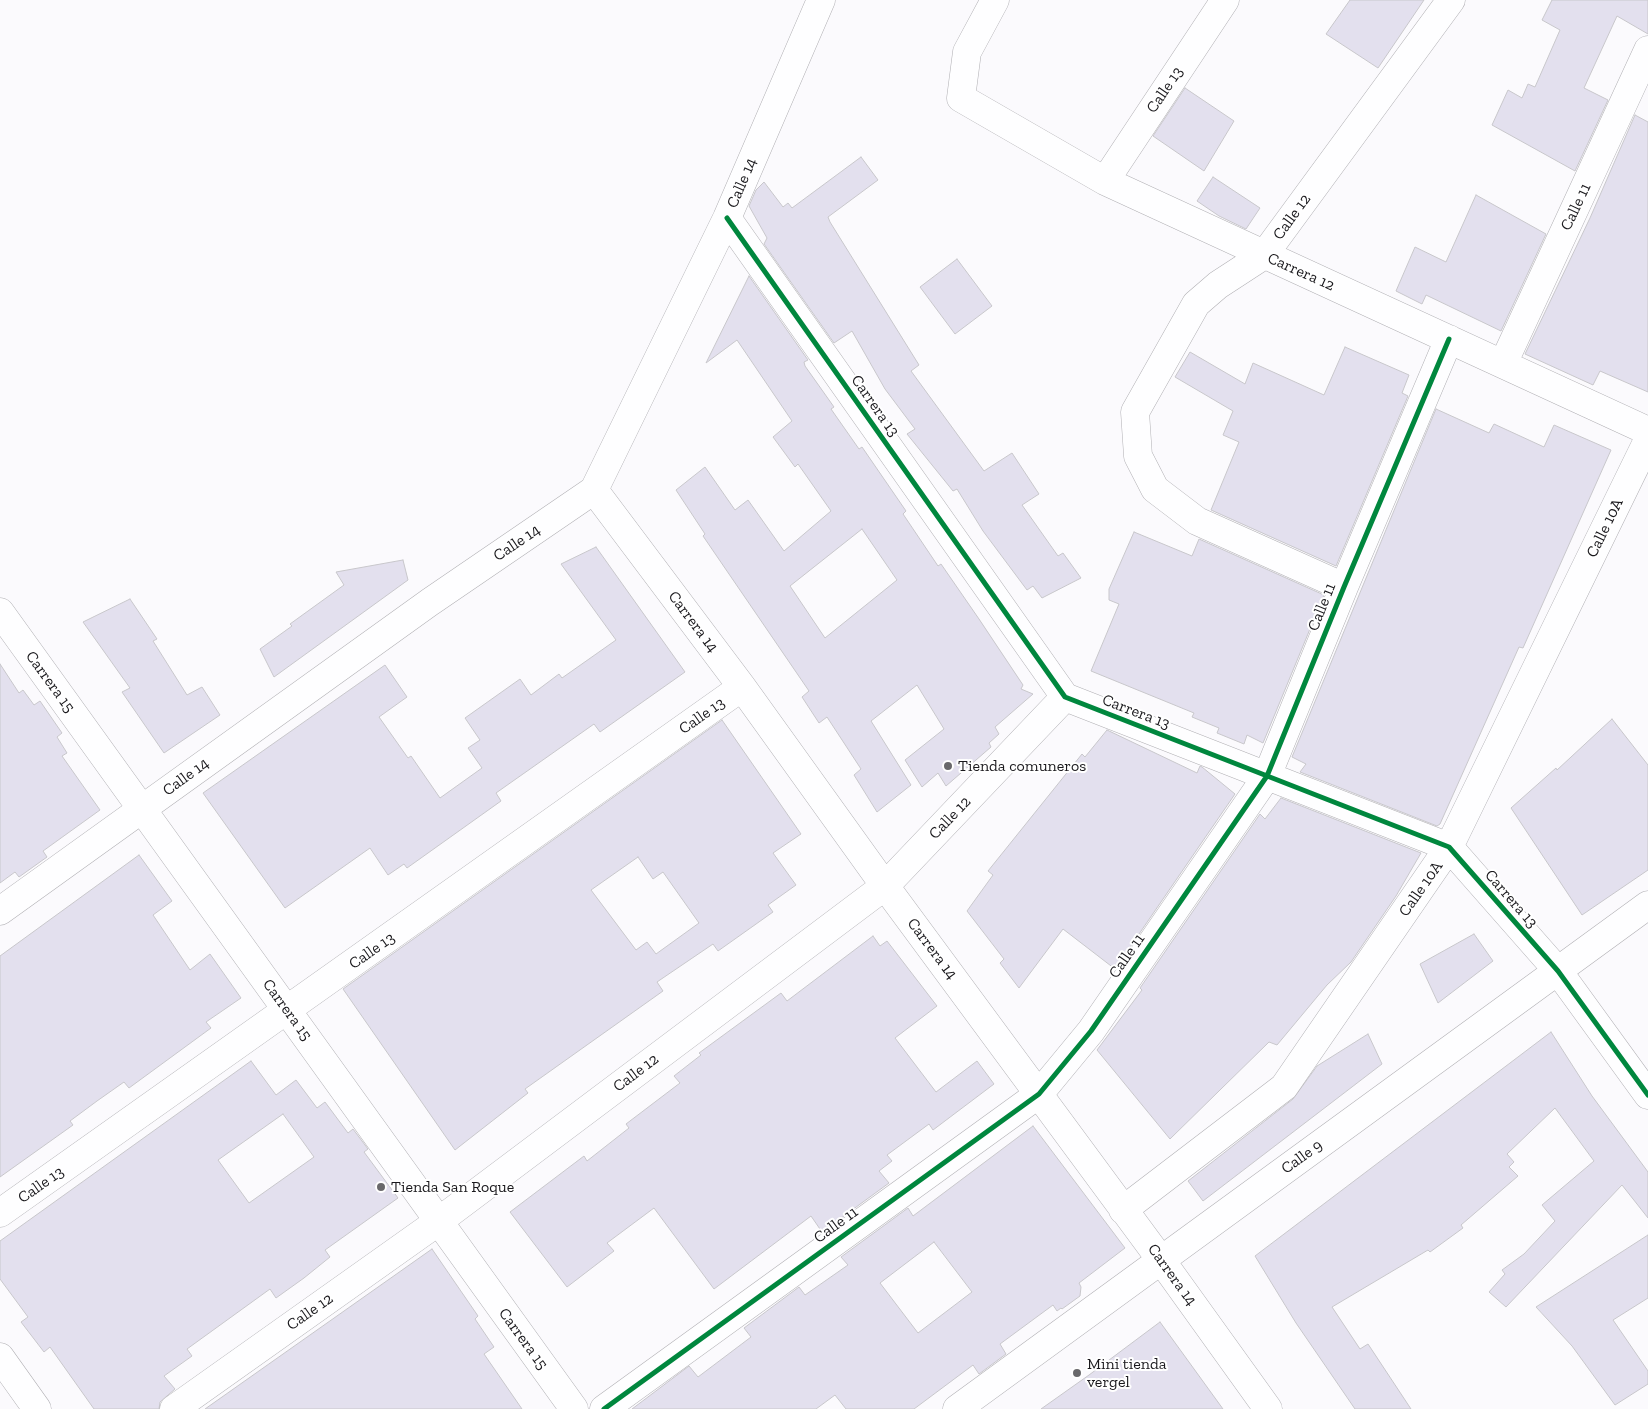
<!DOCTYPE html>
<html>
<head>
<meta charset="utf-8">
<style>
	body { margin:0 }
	canvas { display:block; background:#fbfafd }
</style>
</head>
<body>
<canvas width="1648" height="1409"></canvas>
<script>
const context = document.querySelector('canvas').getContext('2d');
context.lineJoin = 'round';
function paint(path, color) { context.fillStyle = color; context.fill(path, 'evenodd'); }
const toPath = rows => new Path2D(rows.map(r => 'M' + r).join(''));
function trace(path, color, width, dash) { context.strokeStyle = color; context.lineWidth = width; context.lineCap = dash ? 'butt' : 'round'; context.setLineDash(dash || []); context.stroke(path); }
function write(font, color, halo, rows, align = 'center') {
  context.font = font + ' "Zilla Slab",serif'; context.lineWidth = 4; context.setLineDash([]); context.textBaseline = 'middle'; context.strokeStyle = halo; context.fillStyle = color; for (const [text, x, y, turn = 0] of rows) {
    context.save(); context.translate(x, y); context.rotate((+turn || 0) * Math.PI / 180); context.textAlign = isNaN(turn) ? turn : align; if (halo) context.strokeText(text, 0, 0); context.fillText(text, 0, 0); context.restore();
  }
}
const building = toPath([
	[1350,0,1424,0,1378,68,1326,34,1350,0],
	[1552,0,1648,0,1648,34,1617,16,1584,88,1608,100,1575,171,1492,125,1508,90,1522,98,1528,84,1535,87,1560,30,1542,20,1552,0],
	[1185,88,1234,121,1204,171,1153,136,1185,88],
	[1635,115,1648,122,1648,392,1600,371,1593,385,1525,354,1590,218,1635,115],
	[861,157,878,180,828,217,830,222,919,365,911,371,984,471,1012,453,1039,494,1022,505,1058,556,1063,553,1081,578,1042,598,1033,586,1027,590,983,531,957,489,953,491,907,434,915,429,885,389,852,331,834,343,764,244,767,238,749,206,756,190,764,182,783,207,788,203,792,208,861,157],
	[1213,177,1260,208,1246,229,1219,216,1197,201,1213,177],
	[1476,195,1546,234,1501,331,1426,295,1422,304,1396,291,1415,247,1446,262,1476,195],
	[957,259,992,306,955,334,920,287,957,259],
	[749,276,808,360,804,362,805,366,834,407,831,409,859,449,862,447,906,511,903,514,938,566,941,564,979,619,1023,685,1021,689,1033,694,995,727,999,734,989,743,991,747,946,786,938,773,922,787,905,760,944,729,917,685,871,721,911,785,877,812,854,775,861,769,827,717,819,723,802,697,809,691,703,536,705,534,676,490,705,467,735,510,748,500,784,551,831,511,798,464,795,467,773,437,792,421,737,340,706,363,749,276],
	[862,529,897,580,825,638,790,586,862,529],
	[1345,347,1409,375,1402,393,1408,396,1336,566,1211,510,1239,442,1223,435,1233,411,1175,377,1190,352,1245,384,1253,363,1324,395,1345,347],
	[1436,409,1489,433,1494,424,1544,447,1554,425,1611,450,1523,648,1519,647,1440,824,1437,826,1300,772,1306,764,1292,757,1436,409],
	[1134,532,1192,556,1199,539,1324,595,1263,743,1247,735,1244,744,1217,733,1219,728,1192,717,1194,713,1091,671,1119,604,1109,600,1109,589,1134,532],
	[596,547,685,672,600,732,594,724,496,793,501,801,407,868,404,864,388,875,370,848,285,908,203,793,385,665,407,697,379,717,408,758,411,756,440,798,482,768,468,748,480,740,465,718,520,679,531,695,559,674,562,678,616,640,561,564,596,547],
	[403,560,408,580,274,677,260,649,292,626,290,624,344,585,336,572,403,560],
	[130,599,157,639,153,641,187,695,202,687,220,715,164,753,122,692,130,688,83,622,130,599],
	[0,664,19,693,23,690,34,705,40,701,62,733,57,737,67,753,62,756,100,810,43,851,47,857,19,877,15,872,0,883,0,664],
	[1612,719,1648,765,1648,870,1582,915,1511,808,1556,768,1557,770,1612,719],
	[722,720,801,834,773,853,796,885,768,905,773,912,718,951,713,944,657,982,663,991,525,1089,528,1093,455,1150,343,989,722,720],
	[638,857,653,879,663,872,699,923,656,954,647,942,636,950,591,890,638,857],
	[1107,730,1197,773,1200,766,1202,767,1235,794,1115,969,1063,929,1019,988,1000,963,1004,959,967,911,993,875,988,871,1082,754,1085,757,1107,730],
	[1281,798,1421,853,1396,896,1351,962,1327,985,1277,1045,1269,1042,1170,1139,1097,1050,1142,990,1140,988,1260,814,1265,819,1281,798],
	[139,855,172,901,153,915,190,970,210,954,241,998,206,1022,211,1028,129,1088,124,1082,97,1101,70,1121,73,1125,0,1177,0,956,139,855],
	[1474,934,1493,961,1438,1003,1420,964,1474,934],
	[873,936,880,946,887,941,937,1006,895,1038,936,1092,977,1061,994,1084,933,1130,929,1124,887,1155,892,1161,879,1171,889,1183,822,1232,811,1216,714,1289,654,1208,607,1243,614,1251,567,1287,510,1212,584,1156,587,1161,629,1128,626,1124,680,1083,674,1076,701,1055,699,1053,781,993,787,1001,873,936],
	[1551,1032,1592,1096,1648,1172,1648,1218,1622,1185,1506,1307,1489,1292,1505,1274,1502,1270,1524,1254,1555,1221,1542,1205,1594,1161,1555,1108,1507,1154,1514,1162,1509,1167,1518,1176,1461,1225,1463,1228,1430,1252,1428,1250,1332,1307,1360,1349,1368,1344,1411,1409,1355,1409,1296,1323,1255,1256,1551,1032],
	[1368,1034,1382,1064,1203,1201,1188,1181,1293,1099,1317,1066,1368,1034],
	[251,1061,276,1095,296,1080,317,1108,325,1102,348,1133,353,1129,368,1149,364,1152,398,1198,325,1250,330,1257,304,1278,276,1298,270,1289,187,1349,192,1356,164,1376,175,1389,160,1402,159,1409,94,1409,50,1347,44,1352,21,1322,28,1317,0,1279,0,1241,251,1061],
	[283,1114,314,1157,249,1203,218,1160,283,1114],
	[1033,1126,1125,1248,1079,1283,1081,1287,1080,1296,1062,1309,1061,1308,1057,1311,1053,1305,1000,1344,1006,1354,979,1374,973,1365,914,1409,846,1409,835,1395,816,1409,632,1409,689,1366,698,1377,751,1337,744,1328,799,1287,805,1295,848,1265,841,1257,908,1208,913,1216,1033,1126],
	[934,1242,972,1292,918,1333,880,1283,934,1242],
	[1648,1235,1648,1298,1613,1320,1648,1371,1648,1384,1615,1405,1572,1346,1536,1307,1648,1235],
	[432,1249,478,1316,475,1319,494,1347,484,1354,522,1409,205,1409,432,1249],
	[1160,1322,1223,1409,1041,1409,1089,1375,1160,1322]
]);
const street = toPath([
	[995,0,967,52,961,98,1105,181,1648,431],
	[1105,181,1225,0],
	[727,218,1065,697,1449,847,1558,971,1648,1095],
	[1503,364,1648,50],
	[594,490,742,687,885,886,1161,1260,1268,1409],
	[1344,587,1197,521,1155,489,1138,456,1135,412,1196,304,1218,285,1264,255,1451,0],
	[0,612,574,1409],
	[0,911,430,602,594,490,727,218,821,0],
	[1123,1210,1284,1087,1449,847,1648,440],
	[0,1213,742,687],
	[0,1357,37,1409],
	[174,1409,439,1221,885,886,1065,697],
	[604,1409,1039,1094,1091,1031,1267,776,1344,587,1449,339],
	[957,1409,1648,905]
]);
const cycleway = toPath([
	[727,218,1065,697,1449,847,1558,971,1648,1095],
	[604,1409,1039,1094,1091,1031,1267,776,1344,587,1449,339]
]);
const markers = [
	[948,766,5,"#69686b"],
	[381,1187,5,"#69686b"],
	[1077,1373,5,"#69686b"]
];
const streetNames = [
	["Calle 13",1165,90,-56],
	["Calle 14",742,183,-67],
	["Calle 11",1576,207,-65],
	["Calle 12",1292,217,-54],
	["Carrera 12",1301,272,24],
	["Carrera 13",875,406,55],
	["Calle 10A",1605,528,-64],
	["Calle 14",517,543,-34],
	["Calle 11",1322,607,-68],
	["Carrera 14",693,622,53],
	["Carrera 15",50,682,54],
	["Carrera 13",1136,712,21],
	["Calle 13",702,716,-35],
	["Calle 14",186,777,-36],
	["Calle 12",950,818,-46],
	["Calle 10A",1421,889,-55],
	["Carrera 13",1511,899,49],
	["Carrera 14",932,949,53],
	["Calle 13",372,951,-35],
	["Calle 11",1127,956,-55],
	["Carrera 15",287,1010,54],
	["Calle 12",636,1073,-37],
	["Calle 9",1302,1157,-36],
	["Calle 13",41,1185,-35],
	["Calle 11",836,1225,-36],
	["Carrera 14",1172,1275,54],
	["Calle 12",310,1312,-35],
	["Carrera 15",523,1339,54]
];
const poiNames = [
	["Tienda comuneros",958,766],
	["Tienda San Roque",391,1187],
	["Mini tienda",1087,1364],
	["vergel",1087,1382]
];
paint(building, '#e3e0ee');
trace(building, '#c8c7cb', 1);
trace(street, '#b1b0b4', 29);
trace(street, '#fefeff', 28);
trace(cycleway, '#00873e', 5);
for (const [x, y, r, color] of markers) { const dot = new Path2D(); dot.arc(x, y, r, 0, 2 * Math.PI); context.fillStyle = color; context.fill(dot); trace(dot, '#fff', 2); }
write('16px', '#1a191d', '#fff', streetNames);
write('16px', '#1a191d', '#fff', poiNames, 'left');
</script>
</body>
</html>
